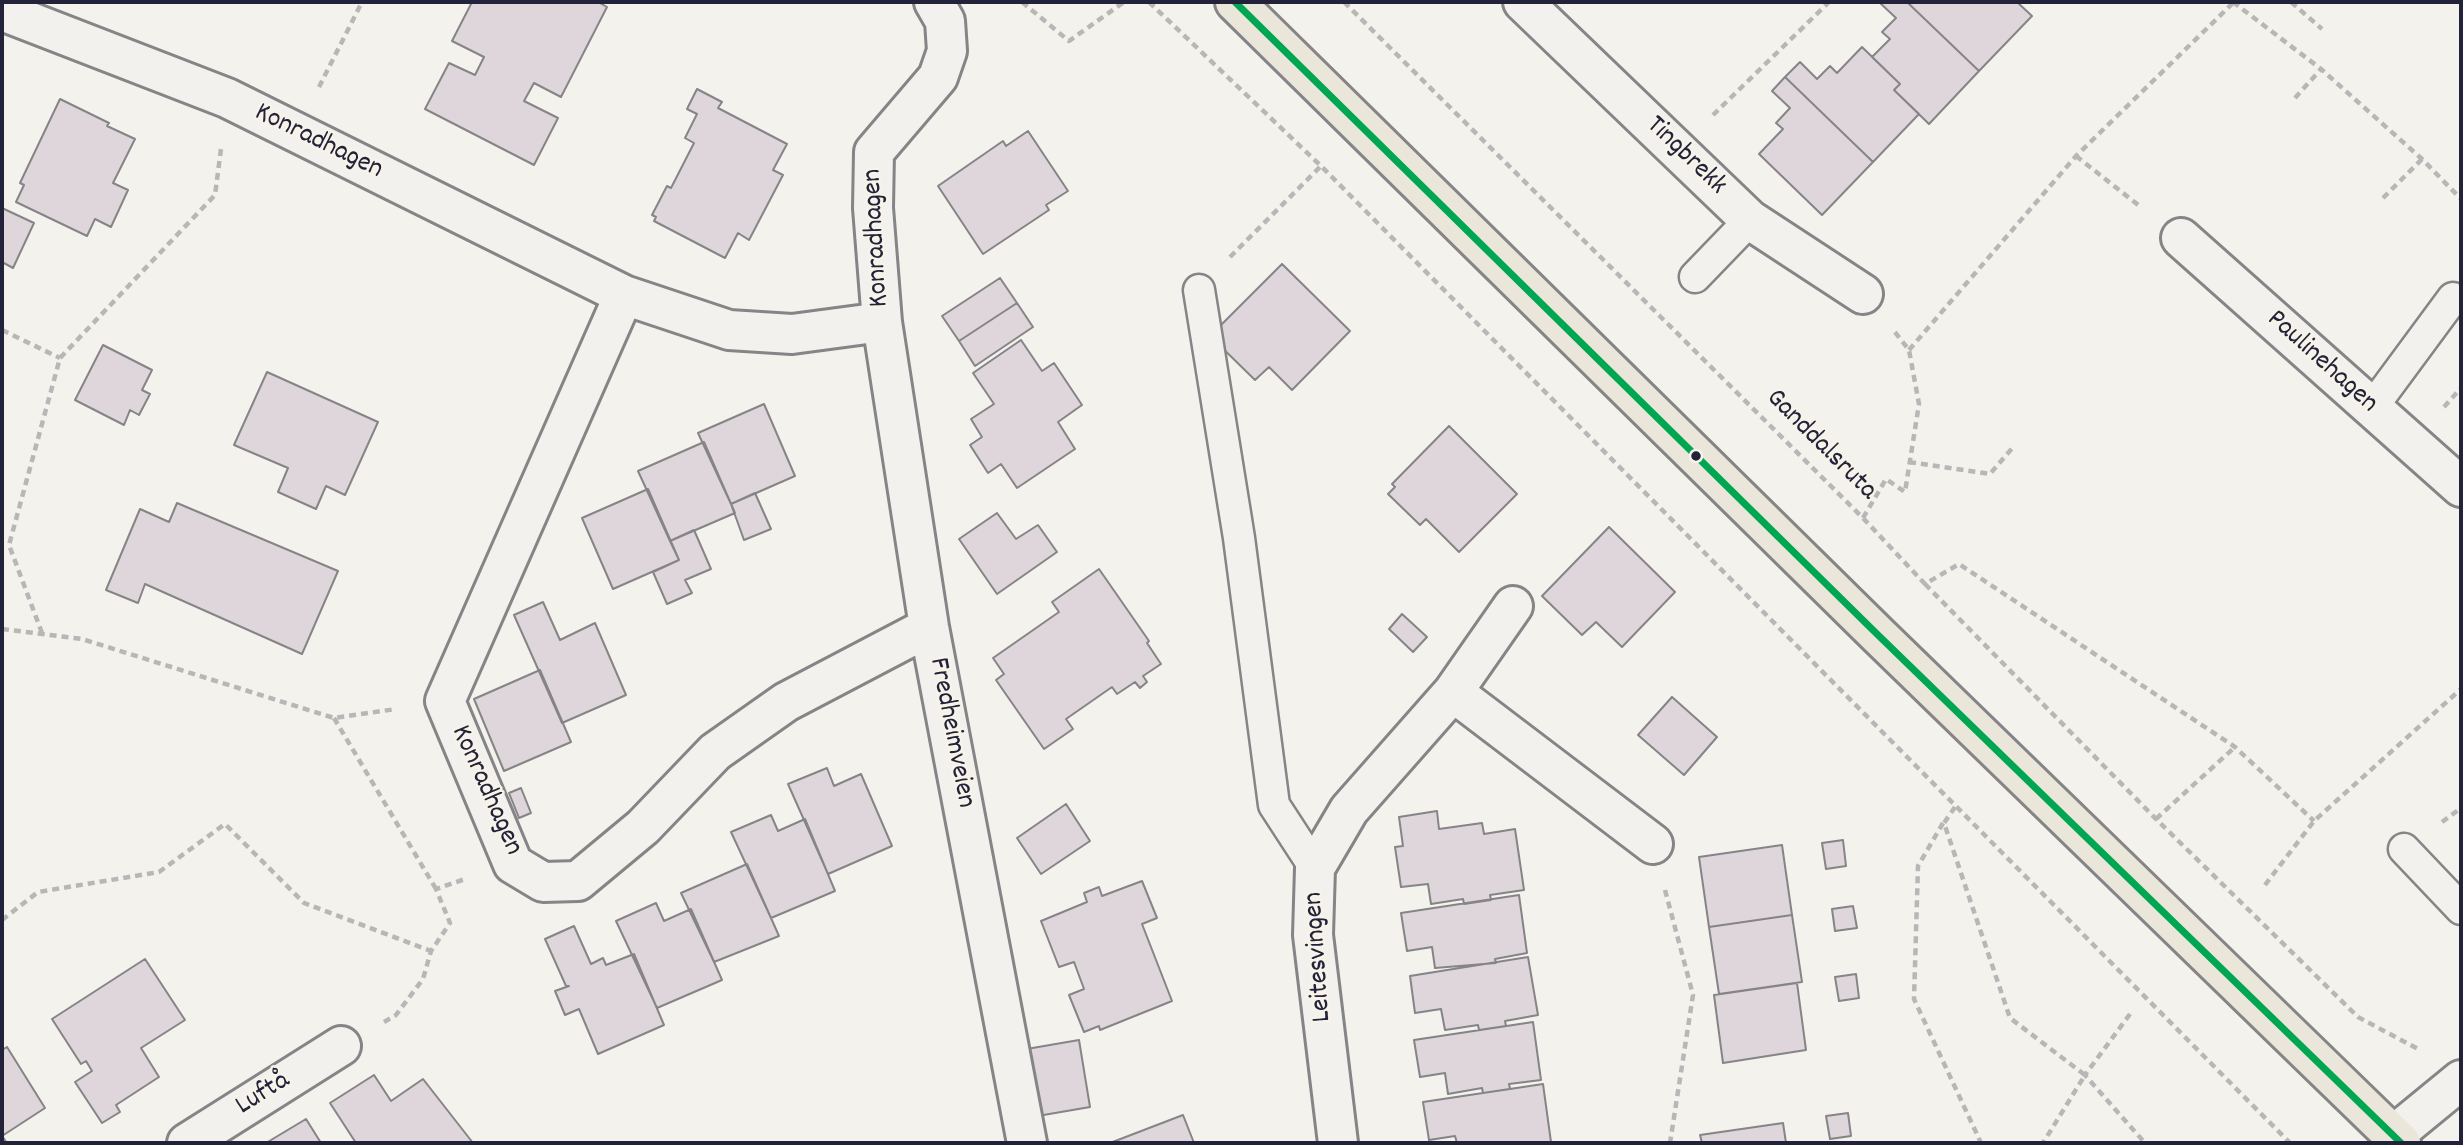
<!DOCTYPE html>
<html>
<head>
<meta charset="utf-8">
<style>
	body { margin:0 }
	#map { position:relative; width:2463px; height:1145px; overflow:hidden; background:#f4f2ec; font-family:Dekko,sans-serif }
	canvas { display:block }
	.frame { position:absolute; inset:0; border:4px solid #22223b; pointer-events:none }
</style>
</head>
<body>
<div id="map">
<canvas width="2463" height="1145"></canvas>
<div class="frame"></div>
</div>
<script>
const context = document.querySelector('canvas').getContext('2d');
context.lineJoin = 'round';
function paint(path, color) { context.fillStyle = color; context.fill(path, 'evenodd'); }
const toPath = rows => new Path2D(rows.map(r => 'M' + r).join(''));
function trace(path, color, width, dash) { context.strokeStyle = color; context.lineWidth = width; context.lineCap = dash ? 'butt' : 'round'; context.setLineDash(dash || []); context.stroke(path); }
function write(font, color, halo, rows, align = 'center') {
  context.font = font + ' Dekko,sans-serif'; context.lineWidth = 5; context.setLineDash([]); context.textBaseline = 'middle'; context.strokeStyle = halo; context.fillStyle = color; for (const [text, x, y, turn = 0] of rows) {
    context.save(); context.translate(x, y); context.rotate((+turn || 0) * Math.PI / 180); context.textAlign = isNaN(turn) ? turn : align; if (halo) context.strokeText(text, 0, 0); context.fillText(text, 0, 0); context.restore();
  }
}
const building = toPath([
	[472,2,598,2,607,7,561,97,534,83,524,101,558,118,534,165,425,109,449,63,475,75,484,57,452,41,472,2],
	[1879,2,1907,2,1979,71,1929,124,1894,90,1900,84,1872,57,1890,39,1882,32,1896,18,1879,2],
	[1907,2,2017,2,2032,16,1979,71,1907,2],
	[1862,47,1900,84,1894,90,1919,114,1873,162,1785,77,1800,62,1817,79,1830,66,1837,73,1862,47],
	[1785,77,1873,162,1822,215,1759,154,1783,129,1776,123,1790,108,1772,91,1785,77],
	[697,89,722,102,718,108,787,144,773,170,783,175,749,240,738,233,725,258,654,221,656,217,652,215,667,186,671,188,694,143,685,138,697,114,687,109,697,89],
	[60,99,109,123,107,126,135,139,113,183,128,190,111,227,95,219,87,236,16,202,24,185,20,183,60,99],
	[1028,131,1068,191,1046,205,1049,210,983,254,938,186,1003,141,1006,146,1028,131],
	[2,208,34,223,13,268,2,262,2,208],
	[1282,264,1350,331,1292,390,1269,367,1255,380,1210,336,1282,264],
	[1000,278,1017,303,959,341,942,316,1000,278],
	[1017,303,1033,327,975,366,959,341,1017,303],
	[1021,340,1042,371,1054,363,1082,405,1058,422,1075,449,1017,488,1001,464,988,473,970,445,982,437,971,419,994,404,973,373,1021,340],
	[103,345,152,370,142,390,150,394,139,415,130,410,124,425,75,400,103,345],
	[267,372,378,422,345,495,326,486,316,509,278,492,288,468,234,445,267,372],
	[764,404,795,476,731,504,698,433,764,404],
	[1449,426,1517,494,1459,552,1426,519,1420,525,1388,494,1395,487,1392,484,1449,426],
	[704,442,735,513,670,541,638,471,704,442],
	[648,489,679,560,613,589,582,518,648,489],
	[755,493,771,529,744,540,731,504,755,493],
	[177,503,338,571,302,654,145,584,138,603,106,590,140,509,169,522,177,503],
	[997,513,1016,539,1038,525,1057,552,997,594,959,539,997,513],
	[1609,527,1675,592,1622,647,1596,622,1582,635,1542,596,1609,527],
	[694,530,711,569,685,580,692,593,667,604,653,572,679,560,670,541,694,530],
	[1099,569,1149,641,1147,643,1161,664,1143,676,1147,682,1140,688,1135,682,1117,694,1112,687,1066,719,1073,729,1044,749,996,680,1004,674,993,658,1059,612,1052,602,1099,569],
	[543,602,560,640,595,623,626,695,562,723,514,615,543,602],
	[1402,614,1427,637,1413,652,1389,629,1402,614],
	[540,670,571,742,504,771,474,699,540,670],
	[1672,697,1717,737,1684,775,1638,735,1672,697],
	[827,768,834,786,861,774,892,846,828,874,788,784,827,768],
	[521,788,531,813,519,818,509,793,521,788],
	[1066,804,1090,841,1041,874,1017,838,1066,804],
	[1437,811,1439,829,1482,823,1484,834,1515,829,1524,890,1490,895,1491,900,1464,904,1463,899,1431,904,1428,884,1401,887,1395,847,1403,846,1399,817,1437,811],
	[771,815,778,831,805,819,835,891,771,918,731,832,771,815],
	[1843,840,1846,866,1826,869,1822,843,1843,840],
	[1782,845,1792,915,1709,927,1699,857,1782,845],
	[747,864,779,936,714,962,681,893,747,864],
	[1142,881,1157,918,1142,924,1172,1001,1100,1030,1099,1026,1084,1032,1069,995,1084,989,1074,962,1059,967,1041,921,1087,902,1084,893,1099,887,1102,896,1142,881],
	[1519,895,1527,953,1495,959,1496,963,1435,968,1432,947,1407,951,1401,913,1519,895],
	[656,903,664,921,691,909,722,980,657,1008,616,921,656,903],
	[1853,906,1857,928,1835,931,1832,909,1853,906],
	[1792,915,1802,982,1719,994,1709,927,1792,915],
	[574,926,591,964,603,958,606,965,634,954,664,1025,598,1054,579,1009,565,1015,555,991,569,986,566,986,545,939,574,926],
	[1528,957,1538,1015,1505,1021,1506,1026,1479,1030,1478,1025,1445,1030,1441,1009,1415,1013,1410,976,1528,957],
	[145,959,185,1020,141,1048,159,1077,116,1105,120,1112,102,1123,75,1082,92,1071,86,1061,81,1064,52,1019,145,959],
	[1856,974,1859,998,1839,1001,1835,977,1856,974],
	[1797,983,1806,1050,1723,1063,1714,995,1797,983],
	[1533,1022,1541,1080,1509,1084,1510,1089,1483,1093,1482,1088,1448,1094,1445,1073,1420,1077,1414,1040,1533,1022],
	[1079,1040,1090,1107,1026,1118,1015,1051,1079,1040],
	[7,1047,45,1108,2,1136,7,1143,2,1143,2,1050,7,1047],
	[374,1075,391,1101,423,1079,473,1143,356,1143,330,1103,374,1075],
	[1543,1084,1551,1142,1457,1143,1455,1136,1429,1140,1423,1102,1543,1084],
	[1848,1113,1851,1136,1830,1139,1826,1116,1848,1113],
	[1183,1115,1194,1143,1110,1143,1183,1115],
	[306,1119,321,1143,266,1143,306,1119],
	[1783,1123,1786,1143,1702,1143,1700,1135,1783,1123]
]);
const path = toPath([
	[1022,2,1069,41,1124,2],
	[1149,2,1321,166,2290,1143],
	[1344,2,1863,518,1925,584,1959,564,2235,747,2314,821],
	[2233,2,2321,69,2422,159,2461,199],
	[2291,2,2322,29],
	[319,87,362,2],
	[2295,98,2321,69],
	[1713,115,1829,2],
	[2076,156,2142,208],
	[2383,198,2422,159],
	[1230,257,1321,166],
	[2,330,60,358],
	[1909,350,2076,156,2234,2],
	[2444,407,2461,388],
	[1909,462,1990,474,2014,446],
	[1863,518,1886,479,1905,492,1919,404,1909,350,1894,331],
	[1925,584,2156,819,2358,1017,2418,1049],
	[2,629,82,639,334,718,396,709],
	[42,633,9,545,60,358,215,195,221,149],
	[334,718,436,889],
	[1955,807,1944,823,2010,1018,2085,1075,2043,1143],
	[2156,819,2235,747],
	[2442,822,2461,808],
	[1943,823,1918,866,1914,999,1981,1143],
	[2265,885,2314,821,2461,689],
	[1665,890,1693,995,1670,1143],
	[2,920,38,892,159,872,225,824,304,903,431,951],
	[2130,1014,2085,1075,2145,1143],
	[384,1022,396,1015,423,979,431,951,450,923,436,889,465,879]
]);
const service = toPath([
	[1695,277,1750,220],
	[1199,290,1239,538,1274,805,1315,868],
	[2371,409,2453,298],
	[2404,849,2461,909]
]);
const minor = toPath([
	[934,2,945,21,947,51,938,77,874,152,873,208,882,322,929,627,1027,1143],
	[1523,2,1750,220,1863,294],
	[2,11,227,98,624,295,729,330,792,334,882,322],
	[2181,238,2461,487],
	[624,295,445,701,513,864,543,882,578,881,643,827,715,752,786,702,929,627],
	[1453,692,1653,844],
	[2394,1135,2461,1080],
	[187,1143,341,1046],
	[1338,1143,1313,935,1315,868,1349,810,1453,692,1513,606]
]);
const primary = toPath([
	[1235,2,1878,635,2401,1143]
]);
const bus1 = toPath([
	[1235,2,1878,635,2401,1143]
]);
const markers = [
	[1696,456,6,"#22223b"]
];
const streetNames = [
	["Konradhagen",318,143,26],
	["Tingbrekk",1685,157,44],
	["Konradhagen",878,238,-93],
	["Paulinehagen",2321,363,42],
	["Ganddalsruta",1820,446,45],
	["Fredheimveien",950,733,79],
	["Konradhagen",485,791,66],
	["Leitesvingen",1320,957,-94],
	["Luftå",264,1095,-32]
];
paint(building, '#dfd6db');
trace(building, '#858486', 2);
trace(service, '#858486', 35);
trace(minor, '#858486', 44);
trace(primary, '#858486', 44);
trace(path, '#b8b6b6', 4.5, [7, 5]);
trace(service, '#f2f1ed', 30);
trace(minor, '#f2f1ed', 38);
trace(primary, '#eae6da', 38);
trace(bus1, '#00a651', 7);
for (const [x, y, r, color] of markers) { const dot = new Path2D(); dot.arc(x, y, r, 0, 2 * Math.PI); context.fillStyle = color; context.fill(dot); trace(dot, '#f7f3e8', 2.5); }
write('28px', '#22223b', '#f7f3e8', streetNames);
</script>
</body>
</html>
